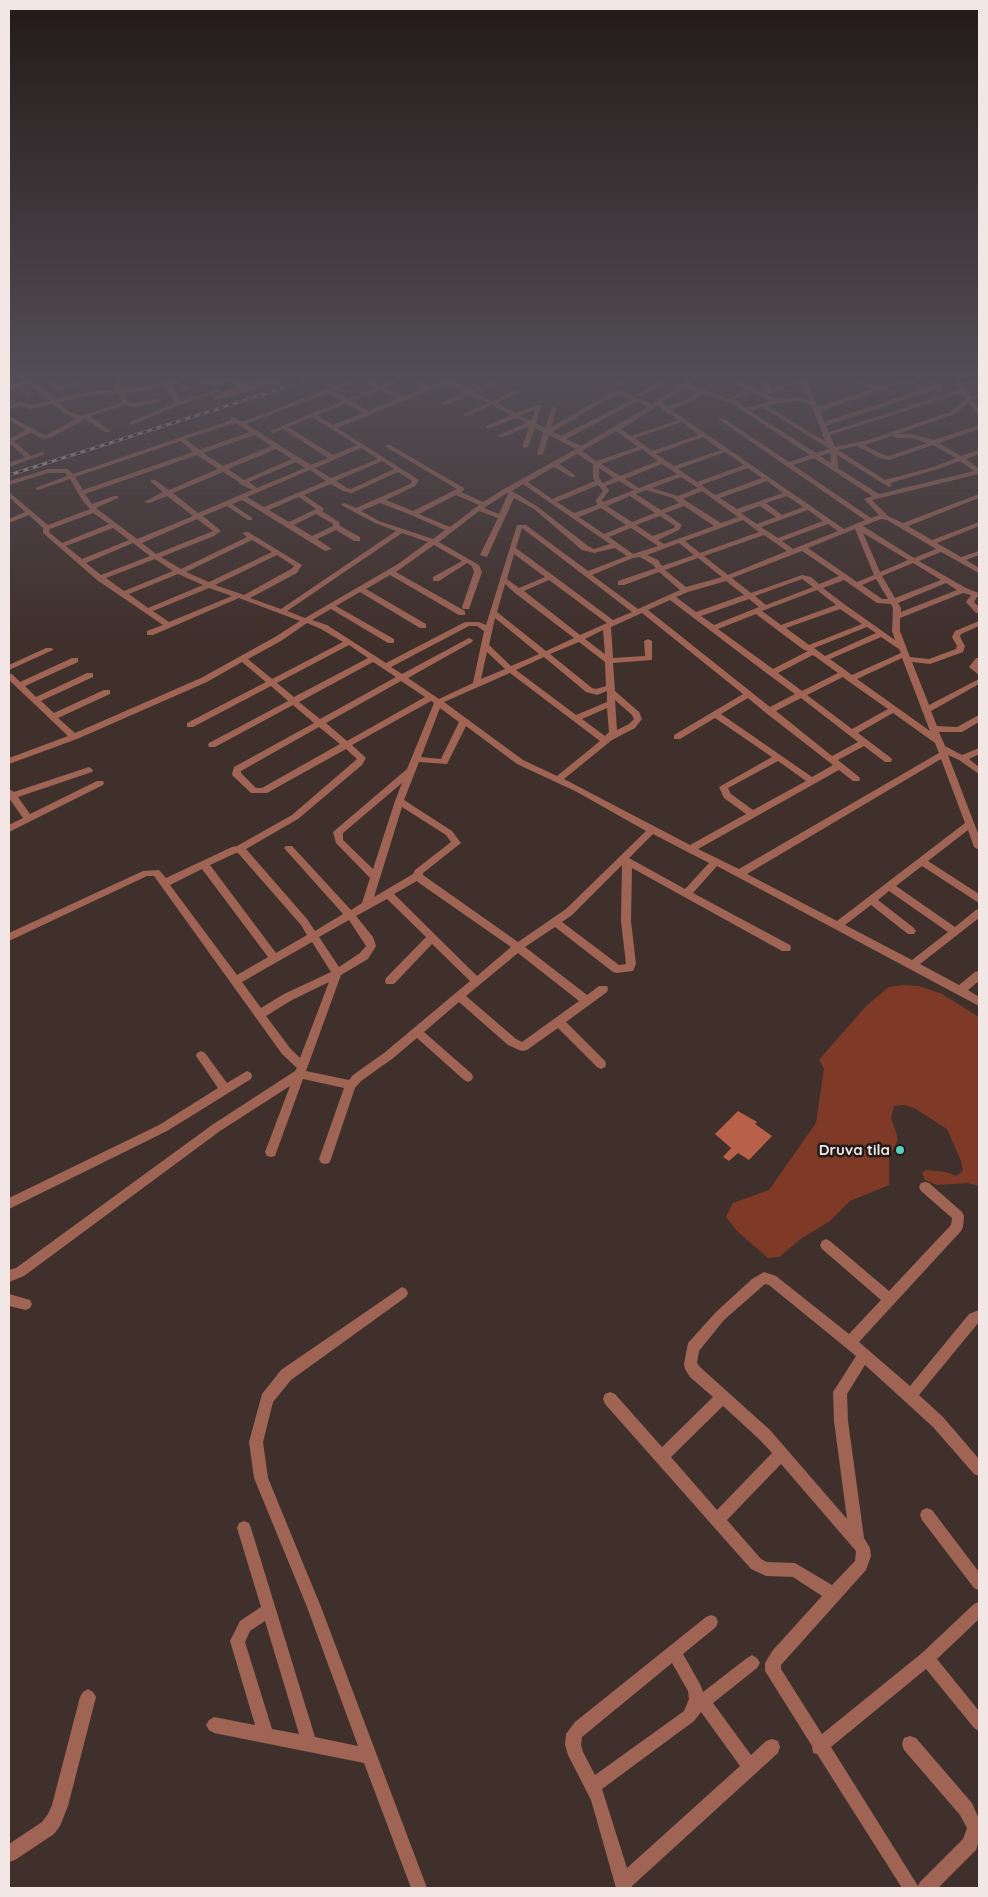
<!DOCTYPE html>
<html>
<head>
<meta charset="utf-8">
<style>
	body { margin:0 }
	#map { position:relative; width:988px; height:1897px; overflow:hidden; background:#40302c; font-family:Quicksand,sans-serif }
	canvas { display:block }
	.frame { position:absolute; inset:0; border:10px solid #f2e7e4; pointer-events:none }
</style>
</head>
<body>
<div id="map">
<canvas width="988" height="1897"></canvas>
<div class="frame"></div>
</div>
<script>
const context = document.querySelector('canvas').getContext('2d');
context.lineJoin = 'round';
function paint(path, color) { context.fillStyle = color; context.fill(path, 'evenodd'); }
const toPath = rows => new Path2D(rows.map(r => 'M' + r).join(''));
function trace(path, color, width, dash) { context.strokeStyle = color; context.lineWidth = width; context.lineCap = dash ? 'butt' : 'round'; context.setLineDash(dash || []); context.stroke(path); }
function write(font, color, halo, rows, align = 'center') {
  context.font = font + ' Quicksand,sans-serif'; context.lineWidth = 5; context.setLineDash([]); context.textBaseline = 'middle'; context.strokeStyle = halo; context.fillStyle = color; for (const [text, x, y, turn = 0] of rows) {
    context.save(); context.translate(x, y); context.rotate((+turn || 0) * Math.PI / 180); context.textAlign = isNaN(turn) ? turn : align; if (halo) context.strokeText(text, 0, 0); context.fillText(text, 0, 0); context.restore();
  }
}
const green = toPath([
	[904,985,919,986,942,994,979,1017,979,1186,968,1183,937,1185,925,1180,922,1173,926,1170,946,1172,956,1176,963,1171,961,1161,947,1129,914,1108,904,1105,894,1106,891,1118,897,1135,897,1142,889,1157,889,1185,850,1201,830,1221,802,1238,779,1257,768,1258,738,1232,726,1217,733,1203,769,1190,816,1123,824,1069,819,1060,866,1006,889,987]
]);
const water = toPath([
	[187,376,242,376,245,377,242,380,245,383,273,376,302,376,216,400,212,397,236,385,231,382,214,385,198,384],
	[738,1111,757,1122,755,1124,772,1136,749,1160,738,1153,729,1161,723,1157,731,1148,715,1134]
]);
const street = toPath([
	[35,376,42,376,61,386,92,376,100,376,60,390,35,376],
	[111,376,117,376,121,382,120,389,143,387,174,380,191,388,188,390,171,383,181,401,219,389,222,391,174,407,132,425,130,424,130,422,175,403,165,385,143,391,124,393,127,402,135,403,159,399,162,401,135,407,125,405,90,416,109,430,110,431,107,433,85,419,52,437,43,439,31,433,14,441,31,456,42,452,45,454,9,467,9,463,25,457,9,443,9,439,26,430,9,420,9,416,44,435,48,434,76,419,64,413,53,404,31,409,21,406,9,409,9,405,21,402,31,405,50,401,25,381,25,379,29,379,44,389,56,399,87,392,113,390,115,382,111,376],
	[118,393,122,402,81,416,68,411,59,402,87,396,118,393],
	[361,376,370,376,368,378,381,385,401,376,408,376,429,386,443,380,436,376,443,376,448,378,455,376,462,376,453,381,471,390,495,380,499,380,499,382,475,392,492,401,514,391,518,391,518,393,497,403,516,413,537,405,541,405,536,423,545,428,552,407,557,408,551,427,614,391,623,392,652,404,694,376,700,376,689,385,729,399,746,389,719,376,726,376,750,387,754,387,755,389,762,392,766,391,761,380,765,376,771,376,767,380,771,389,800,378,799,376,805,376,818,407,873,389,843,376,850,376,878,387,902,380,898,377,903,376,926,389,933,386,922,376,928,376,943,390,940,392,936,389,826,426,829,432,960,390,951,376,957,376,962,383,979,377,979,381,964,386,968,390,971,397,979,394,979,398,973,400,979,409,979,415,977,414,969,403,954,414,898,434,912,434,934,440,979,425,979,429,939,443,961,456,979,450,979,454,966,459,979,469,979,474,872,500,888,516,903,523,979,494,979,498,908,526,932,540,979,522,979,526,937,543,961,557,979,551,979,555,966,560,979,568,979,573,941,552,919,561,966,588,979,593,979,597,977,597,974,602,979,607,979,613,976,613,966,602,971,595,963,593,900,618,900,631,910,657,929,659,956,649,957,646,952,637,955,631,979,621,979,626,961,634,960,637,965,646,963,652,930,664,912,662,929,705,979,679,979,684,931,711,937,726,957,727,979,715,979,722,962,732,939,732,945,746,962,755,979,748,979,754,969,759,979,767,979,774,959,760,948,755,979,836,979,850,974,847,968,830,928,861,979,894,979,903,922,866,896,886,955,927,976,910,979,909,979,918,920,964,959,985,975,972,979,971,979,981,968,990,979,997,979,1006,717,866,693,893,790,945,791,948,790,951,782,951,632,868,631,921,636,964,633,971,617,973,613,972,555,927,525,947,587,995,599,986,607,986,608,989,607,992,566,1022,605,1061,606,1064,605,1067,601,1069,597,1067,558,1028,527,1050,523,1051,519,1050,508,1045,459,1002,424,1032,472,1074,473,1077,472,1080,468,1082,464,1080,417,1038,392,1059,361,1081,355,1088,331,1159,329,1163,325,1164,321,1163,319,1159,344,1088,303,1079,275,1156,271,1157,267,1156,265,1152,290,1086,220,1131,24,1276,9,1282,9,1270,16,1268,212,1125,295,1071,297,1068,282,1054,154,876,147,876,9,941,9,933,143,871,159,870,166,878,232,847,237,846,292,815,357,759,346,749,267,793,251,793,233,776,232,774,234,767,314,723,293,705,215,747,209,747,208,745,209,743,288,701,271,686,193,727,187,727,187,723,266,682,242,662,207,682,77,739,9,764,9,758,68,736,9,680,9,674,12,674,20,682,72,658,78,658,78,662,25,686,36,697,87,673,93,673,93,677,41,701,54,713,104,690,110,690,110,694,58,718,75,733,201,678,275,637,300,621,239,598,153,635,147,635,147,631,163,625,97,580,43,533,43,528,29,515,9,523,9,519,25,512,9,497,9,492,48,525,90,509,82,500,70,479,38,490,35,488,67,476,66,473,48,473,9,485,9,481,48,469,68,469,73,474,231,420,230,417,234,417,242,422,361,376],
	[406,379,424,388,402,397,386,387,406,379],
	[363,380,376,387,347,399,333,391,363,380],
	[801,382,809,401,798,397,778,399,767,394,801,382],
	[906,382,921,390,824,422,820,411,906,382],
	[448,383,466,392,441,403,441,405,445,405,470,395,487,403,464,414,464,416,468,416,492,405,511,415,486,426,486,428,490,428,516,418,526,423,499,435,499,437,503,437,529,426,522,447,523,448,528,447,535,428,543,432,537,454,538,455,543,454,549,435,576,449,504,489,483,502,461,492,464,490,464,488,390,445,386,445,386,447,457,489,413,511,386,500,415,486,419,480,337,428,448,383],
	[685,387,698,392,682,402,666,406,662,403,685,387],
	[381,389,397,399,368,411,351,401,381,389],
	[751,391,771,401,746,408,734,400,751,391],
	[328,393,342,401,270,431,273,433,283,429,328,458,311,465,246,424,328,393],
	[962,393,966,399,950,412,868,440,835,447,830,435,962,393],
	[703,394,731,403,810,455,789,462,723,418,718,419,865,520,844,529,670,409,686,404,703,394],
	[615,395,620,395,632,400,561,436,552,432,615,395],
	[798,401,811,405,823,434,822,435,826,442,767,406,777,403,798,401],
	[637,402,648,407,581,446,566,439,637,402],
	[346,403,363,413,333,425,317,415,346,403],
	[658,406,678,420,631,436,621,429,658,406],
	[762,407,828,448,829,449,816,453,750,411,762,407],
	[535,410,531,421,521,416,535,410],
	[312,417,357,445,333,455,288,427,312,417],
	[682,422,699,435,652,451,635,438,682,422],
	[235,423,250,432,199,450,186,439,235,423],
	[616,431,638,447,596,461,582,451,616,431],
	[255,435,271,446,223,466,203,453,255,435],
	[893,436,896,438,912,438,927,443,889,456,884,455,864,445,893,436],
	[703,437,721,450,674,466,656,454,703,437],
	[181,441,193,452,83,490,75,477,181,441],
	[933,445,956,458,934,467,885,480,838,450,857,446,880,458,889,460,933,445],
	[361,448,378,459,331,478,315,468,361,448],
	[276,449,292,459,244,480,228,469,276,449],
	[642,449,658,461,620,476,601,464,642,449],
	[725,452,744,465,697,482,678,469,725,452],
	[830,453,831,463,820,456,830,453],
	[577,454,593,464,593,478,595,481,552,499,528,482,554,467,571,477,575,477,575,475,559,464,577,454],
	[197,455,218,469,169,490,155,480,151,480,151,482,163,492,144,502,149,503,167,496,193,516,137,539,96,508,118,498,118,496,114,496,92,504,85,494,197,455],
	[837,455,889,487,892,485,890,483,938,469,960,461,974,471,879,494,838,468,837,455],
	[814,458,872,496,864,499,879,515,871,518,793,465,814,458],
	[382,461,394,469,351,489,347,488,336,481,382,461],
	[296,462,305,468,257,488,249,482,296,462],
	[662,464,677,474,639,488,625,479,662,464],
	[599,468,614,478,603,483,599,478,599,468],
	[748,468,762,478,715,495,701,485,748,468],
	[310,470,326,481,264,507,247,497,310,470],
	[223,472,239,482,240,484,252,490,198,513,173,493,223,472],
	[398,472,412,481,410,484,356,508,344,503,341,505,375,523,396,531,281,609,250,598,297,573,302,565,248,532,242,533,247,537,181,569,161,557,214,536,221,531,203,516,227,506,248,520,252,520,252,518,232,504,242,500,325,551,332,549,317,539,336,530,354,541,360,541,360,537,340,526,339,522,322,511,324,509,323,508,304,495,331,484,343,491,352,493,398,472],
	[681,477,698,488,678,496,652,488,681,477],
	[619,481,634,490,603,502,602,500,609,491,606,486,619,481],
	[767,481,783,493,737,509,720,498,767,481],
	[523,484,610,544,594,549,588,546,538,507,512,491,523,484],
	[598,485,603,491,596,500,597,505,574,513,557,502,598,485],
	[646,490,673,498,679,503,661,510,636,494,646,490],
	[702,491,738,517,721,523,683,499,702,491],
	[507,493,508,494,499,514,484,508,507,493],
	[456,495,479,505,450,527,419,514,456,495],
	[630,496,655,513,632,522,607,506,630,496],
	[787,496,803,507,782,515,766,503,787,496],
	[299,497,316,509,289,522,269,510,299,497],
	[514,498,534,509,582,550,594,553,615,548,627,556,588,571,526,525,517,525,486,625,479,622,465,622,386,663,327,625,312,620,331,609,388,643,394,643,394,639,336,606,360,592,420,628,426,628,426,624,366,589,390,575,459,615,465,615,465,611,396,572,434,545,462,561,433,577,433,581,439,581,467,563,472,566,474,572,462,607,463,609,469,609,482,572,479,565,439,542,479,511,498,518,480,555,487,557,514,498],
	[380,503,411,515,445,530,433,539,379,521,361,511,380,503],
	[684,506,714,526,664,544,658,540,679,530,682,525,665,513,684,506],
	[760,506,776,517,757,524,741,513,760,506],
	[601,508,626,525,604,534,579,517,601,508],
	[808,510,823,521,778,538,761,527,808,510],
	[93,513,109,524,62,543,49,532,50,529,93,513],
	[316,514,333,524,333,526,312,536,294,525,316,514],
	[660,516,675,526,674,528,653,536,636,525,660,516],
	[197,519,213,531,156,554,142,543,197,519],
	[881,519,887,520,936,549,914,558,863,526,881,519],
	[743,520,759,532,700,553,685,541,743,520],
	[828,524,838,531,793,549,782,541,828,524],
	[113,528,129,540,82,559,66,546,113,528],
	[522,528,632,612,613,620,516,548,522,528],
	[631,528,658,546,633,554,609,537,631,528],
	[855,529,874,575,857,582,808,548,855,529],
	[402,533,428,542,398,564,305,618,287,611,402,533],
	[863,533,908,560,880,572,863,533],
	[764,535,787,551,728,575,704,556,764,535],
	[252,540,272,552,209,582,186,572,252,540],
	[133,543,150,556,101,575,86,563,133,543],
	[679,543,694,555,662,566,658,560,647,555,679,543],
	[802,551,839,576,819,584,811,577,802,575,751,593,732,578,802,551],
	[514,554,545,577,519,588,507,579,514,554],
	[277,555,294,566,291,569,244,595,215,585,277,555],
	[640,557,652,564,656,568,618,581,618,585,624,585,659,572,680,590,638,609,592,575,633,558,640,557],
	[698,558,722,577,686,587,665,570,698,558],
	[155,559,173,571,124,591,106,578,155,559],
	[913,563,941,580,895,598,882,576,913,563],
	[178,574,203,585,148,608,129,594,178,574],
	[802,579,813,587,766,605,755,596,802,579],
	[876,579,888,599,882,599,862,585,876,579],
	[549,580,607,623,580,635,524,591,549,580],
	[844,580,877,603,891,604,893,608,892,631,895,640,844,604,823,588,844,580],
	[726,581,744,595,696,612,676,597,688,592,726,581],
	[946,583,957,590,901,612,901,608,898,603,946,583],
	[505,584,515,593,574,638,546,651,497,612,505,584],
	[209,588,232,596,169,622,153,611,209,588],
	[817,590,836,605,781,625,762,611,817,590],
	[749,599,759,607,714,625,701,616,749,599],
	[670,600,769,675,795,694,770,707,648,610,670,600],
	[840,609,862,624,809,645,786,628,840,609],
	[642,613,743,694,674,735,674,739,680,739,715,718,772,757,719,787,724,798,746,814,690,845,564,779,612,740,635,728,642,719,639,712,615,691,613,663,652,660,652,641,648,639,644,641,645,656,613,658,611,627,642,613],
	[756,614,804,650,808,651,773,669,718,629,756,614],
	[495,618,539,654,511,666,489,645,495,618],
	[307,623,321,629,343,642,272,679,248,659,281,641,307,623],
	[469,626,477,626,484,631,473,683,439,699,408,678,472,642,473,640,469,638,402,674,391,667,469,626],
	[867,627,876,633,825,656,814,648,867,627],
	[603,630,605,654,585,639,603,630],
	[881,637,899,649,901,653,852,675,830,659,881,637],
	[579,642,605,662,606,686,596,689,592,688,550,654,579,642],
	[349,645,368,658,294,697,277,683,349,645],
	[487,652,505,669,481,679,487,652],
	[813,655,838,673,802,691,778,673,813,655],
	[544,657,586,692,597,695,607,691,607,702,576,715,516,670,544,657],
	[902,658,922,710,930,731,857,679,902,658],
	[373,662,396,677,320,719,299,702,373,662],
	[510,673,600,741,557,776,523,760,444,702,510,673],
	[843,677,848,681,888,709,852,729,807,695,843,677],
	[401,681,425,697,347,741,326,723,401,681],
	[748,698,766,713,833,765,812,777,721,714,748,698],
	[801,698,849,735,858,742,832,756,776,711,801,698],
	[615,700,632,715,634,719,629,724,617,730,615,700],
	[431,701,434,703,407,769,333,832,336,843,370,878,362,903,351,910,292,846,286,846,284,848,343,914,315,931,307,919,246,849,298,819,362,765,366,758,352,745,431,701],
	[440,708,459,722,441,759,421,757,440,708],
	[607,708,609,732,605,736,582,719,607,708],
	[893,713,935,743,939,753,739,869,698,849,839,770,853,781,859,781,860,779,859,777,838,760,864,746,885,762,891,762,892,760,891,758,858,733,893,713],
	[466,726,517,764,577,792,646,831,566,909,518,942,423,875,423,873,461,843,452,831,404,800,419,762,447,764,466,726],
	[319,727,340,744,262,788,256,788,241,773,241,771,319,727],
	[941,759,965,823,837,921,747,874,941,759],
	[778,761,806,781,753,810,731,794,728,788,778,761],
	[402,783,395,801,373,869,343,840,343,833,402,783],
	[402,807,446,835,451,842,415,870,413,874,374,897,402,807],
	[653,834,709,863,685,889,629,858,653,834],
	[236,853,238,853,301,925,307,935,276,953,210,865,236,853],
	[622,865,621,921,626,964,619,965,562,922,572,915,622,865],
	[202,869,268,957,237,975,170,885,202,869],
	[417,881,419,883,511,947,477,976,394,894,417,881],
	[889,891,948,932,912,960,845,925,871,905,908,934,914,934,916,931,914,928,878,900,889,891],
	[387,899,426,937,386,978,385,981,386,984,394,984,432,944,470,981,384,1053,353,1075,349,1080,306,1071,341,975,368,959,376,946,373,937,356,916,387,899],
	[349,920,366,946,360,953,339,967,319,937,349,920],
	[312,942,331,972,284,994,261,1008,242,982,312,942],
	[518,953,579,1001,522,1042,516,1039,466,996,518,953],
	[329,982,300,1058,290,1048,266,1016,292,1000,329,982],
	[630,376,637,376,618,385,613,384,630,376],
	[670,376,677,376,641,396,636,395,670,376],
	[16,384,33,395,33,397,29,397,14,387,13,386,16,384],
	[46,648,52,648,53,650,9,670,9,665,46,648],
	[976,658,979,658,979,665,978,667,979,668,979,675,969,667,976,658],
	[89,767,93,770,92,772,18,797,30,814,97,781,103,781,104,783,103,785,9,832,9,825,23,818,9,798,9,789,14,792,89,767],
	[201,1051,205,1053,227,1083,247,1071,251,1073,252,1076,251,1079,167,1131,9,1209,9,1198,159,1125,218,1088,196,1056,197,1053,201,1051],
	[925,1182,929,1183,962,1212,964,1216,963,1227,961,1231,859,1342,910,1386,969,1314,979,1310,979,1322,919,1395,943,1417,979,1459,979,1476,974,1474,933,1427,865,1365,847,1394,848,1421,864,1538,870,1548,871,1556,866,1570,781,1665,781,1669,822,1734,922,1653,974,1604,979,1602,979,1619,937,1659,979,1711,979,1731,974,1728,926,1669,831,1747,918,1886,920,1882,963,1839,967,1828,960,1815,904,1750,902,1744,904,1738,910,1736,916,1738,972,1803,979,1819,979,1841,976,1850,938,1888,902,1888,817,1754,813,1753,812,1746,765,1671,765,1663,773,1650,822,1596,793,1577,766,1576,751,1569,605,1404,603,1399,605,1394,610,1392,615,1394,662,1447,713,1397,690,1377,685,1369,684,1364,688,1343,716,1312,752,1279,764,1272,776,1276,849,1334,881,1300,822,1249,820,1245,822,1241,826,1239,830,1241,889,1291,951,1225,952,1218,921,1191,919,1187,921,1183,925,1182],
	[765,1284,769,1285,856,1356,833,1392,834,1421,847,1519,770,1430,700,1367,697,1363,699,1351,724,1320,765,1284],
	[723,1406,760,1440,772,1453,717,1510,671,1457,723,1406],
	[781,1464,856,1551,855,1561,832,1585,795,1563,767,1562,761,1559,727,1520,781,1464],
	[402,1287,406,1289,408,1293,406,1297,291,1380,273,1402,263,1442,268,1478,321,1607,427,1888,411,1888,364,1763,214,1733,209,1730,206,1725,209,1720,214,1717,255,1725,230,1641,240,1621,261,1607,237,1528,239,1523,244,1521,249,1523,251,1528,315,1737,358,1746,307,1607,254,1478,249,1442,262,1394,281,1370,402,1287],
	[265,1621,299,1734,272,1729,245,1642,250,1631,265,1621],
	[9,1294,30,1300,32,1304,30,1308,26,1310,9,1306,9,1294],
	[927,1508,932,1510,979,1572,979,1590,974,1588,922,1520,920,1515,922,1510,927,1508],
	[711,1615,716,1617,718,1622,716,1627,683,1654,700,1684,703,1692,747,1658,752,1655,757,1658,760,1663,757,1668,713,1703,751,1755,766,1741,772,1739,778,1741,780,1747,778,1753,632,1886,632,1888,616,1888,591,1800,568,1755,565,1745,566,1734,575,1722,706,1617,711,1615],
	[672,1663,688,1691,689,1699,684,1711,595,1775,583,1752,581,1745,582,1737,672,1663],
	[701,1712,740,1766,627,1868,602,1789,694,1721,701,1712],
	[88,1689,93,1692,96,1697,68,1806,60,1826,54,1834,15,1860,9,1862,9,1844,42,1822,48,1814,52,1805,80,1697,83,1692,88,1689]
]);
const primary = toPath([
	[33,376,42,376,9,391,9,386,33,376]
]);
const rail = toPath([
	[9,475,321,376]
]);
const markers = [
	[900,1150,5,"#57cec2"]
];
const poiNames = [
	["Druva tila",890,1150]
];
paint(green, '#7f3a27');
paint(water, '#b86048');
paint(street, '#9f6454');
paint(primary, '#f9987e');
trace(rail, '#c4b7b4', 3);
trace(rail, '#211a18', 2, [5]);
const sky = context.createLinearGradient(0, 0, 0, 641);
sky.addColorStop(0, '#231a18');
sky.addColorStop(0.59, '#534e56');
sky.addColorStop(1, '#534e5600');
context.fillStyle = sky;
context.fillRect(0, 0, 988, 641);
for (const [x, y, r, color] of markers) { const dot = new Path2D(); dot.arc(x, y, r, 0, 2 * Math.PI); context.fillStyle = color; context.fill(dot); trace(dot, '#211a18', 2); }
write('bold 15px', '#f2e7e4', '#211a18', poiNames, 'right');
</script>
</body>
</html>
